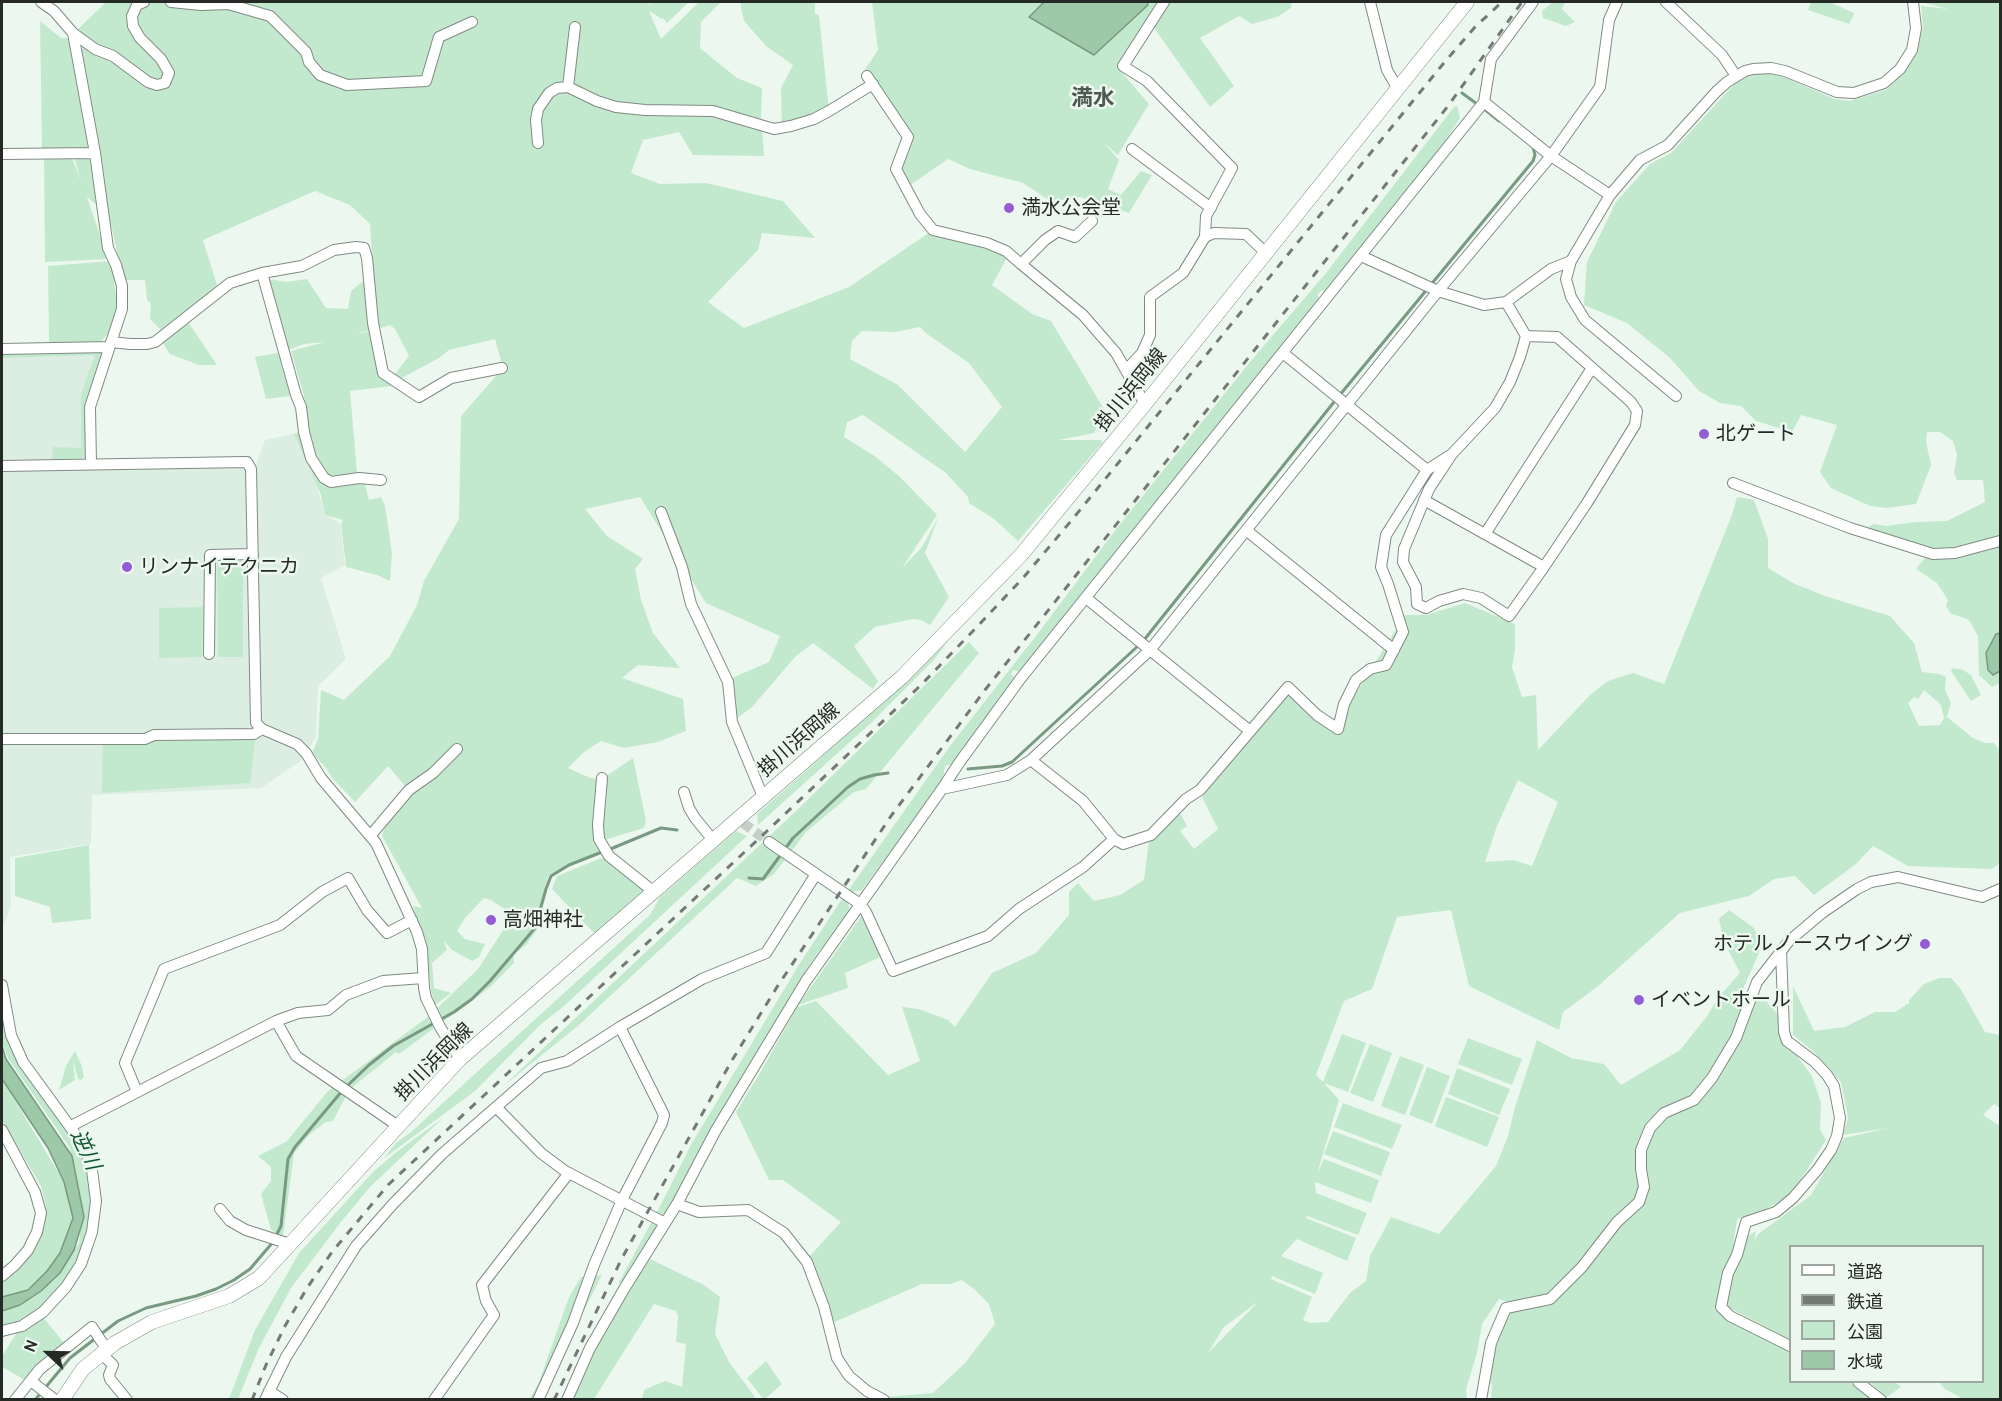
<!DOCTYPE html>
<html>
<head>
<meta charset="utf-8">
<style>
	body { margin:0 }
	#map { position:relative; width:2002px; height:1401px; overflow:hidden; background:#ecf8ef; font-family:Cabin,"Noto Sans JP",sans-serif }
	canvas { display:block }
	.frame { position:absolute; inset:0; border:3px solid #262a27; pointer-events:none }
	.legend { position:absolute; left:1789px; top:1245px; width:195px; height:138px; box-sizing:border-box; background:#ecf8ef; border:2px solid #9da69f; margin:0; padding:8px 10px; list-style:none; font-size:18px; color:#262a27 }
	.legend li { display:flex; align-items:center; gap:12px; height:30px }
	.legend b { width:30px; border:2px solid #9da69f }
	.north { position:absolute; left:18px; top:1323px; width:60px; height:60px; -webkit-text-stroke:4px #ecf8ef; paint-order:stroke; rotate:292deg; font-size:16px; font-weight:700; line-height:24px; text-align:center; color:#262a27 }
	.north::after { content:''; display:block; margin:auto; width:21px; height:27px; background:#262a27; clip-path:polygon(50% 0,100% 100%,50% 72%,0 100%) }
</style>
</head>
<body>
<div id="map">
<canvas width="2002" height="1401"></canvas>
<div class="frame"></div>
<ul class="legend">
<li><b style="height:8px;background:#fff"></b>道路</li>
<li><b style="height:8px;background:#737a75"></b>鉄道</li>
<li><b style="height:16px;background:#c2e9cd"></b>公園</li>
<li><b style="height:16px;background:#9dc9a9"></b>水域</li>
</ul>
<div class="north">N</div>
</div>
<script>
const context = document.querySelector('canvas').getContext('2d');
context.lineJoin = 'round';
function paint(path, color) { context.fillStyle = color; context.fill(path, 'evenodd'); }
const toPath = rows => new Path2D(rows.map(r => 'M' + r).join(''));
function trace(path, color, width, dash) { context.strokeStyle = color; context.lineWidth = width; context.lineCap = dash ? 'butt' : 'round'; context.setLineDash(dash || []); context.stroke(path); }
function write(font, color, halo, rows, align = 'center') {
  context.font = font + ' Cabin,"Noto Sans JP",sans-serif'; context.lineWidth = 5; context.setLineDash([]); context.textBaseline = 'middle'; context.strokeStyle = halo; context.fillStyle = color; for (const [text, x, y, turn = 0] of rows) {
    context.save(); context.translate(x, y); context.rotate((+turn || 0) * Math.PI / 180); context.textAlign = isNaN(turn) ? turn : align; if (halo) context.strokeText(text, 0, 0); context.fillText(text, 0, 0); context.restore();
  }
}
const built = toPath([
	[103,350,86,459,250,456,256,465,265,440,296,433,314,476,325,515,340,523,345,565,321,578,346,659,318,686,316,737,301,761,261,788,92,795,91,844,10,857,11,905,2,930,2,351]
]);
const green = toPath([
	[106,2,648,2,649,5,650,2,689,2,667,23,663,18,662,19,649,11,661,39,699,2,721,2,701,22,700,48,737,78,762,88,761,115,764,156,693,155,679,132,643,140,631,173,660,184,706,183,783,201,815,238,762,233,758,250,708,302,744,328,849,287,933,230,1009,254,992,285,1032,314,1051,321,1104,409,1094,433,1059,440,1101,440,1103,442,1018,541,994,519,969,503,968,497,946,473,863,415,847,422,844,437,876,457,900,477,937,515,902,568,922,547,938,518,925,553,949,597,930,625,921,620,913,619,875,627,854,646,878,681,873,689,813,643,796,656,752,707,732,722,732,678,769,662,780,636,706,603,640,497,585,509,607,536,643,559,635,569,641,600,653,633,680,668,638,665,622,678,683,699,686,731,658,742,624,748,601,741,584,752,568,768,590,778,602,779,633,758,646,821,644,828,591,844,600,843,603,850,549,875,533,928,537,930,526,945,513,955,514,963,489,988,399,1054,396,1052,349,1090,333,1121,326,1122,310,1134,294,1153,283,1237,271,1230,261,1194,271,1181,271,1167,258,1156,286,1142,328,1091,429,1016,478,969,511,918,506,908,506,910,491,900,484,898,465,918,457,931,465,939,485,944,479,957,472,961,452,950,444,941,447,950,432,963,434,988,451,993,435,1005,431,990,426,940,418,923,413,906,422,908,382,836,392,802,406,787,388,766,355,802,332,778,326,768,312,753,318,739,321,690,344,700,390,656,417,605,424,581,459,519,461,416,503,368,495,339,449,350,439,358,398,380,394,375,409,356,395,329,390,325,377,329,370,224,350,205,315,191,203,240,217,285,204,299,163,332,150,319,151,304,147,300,145,280,123,280,109,215,87,197,108,259,45,262,44,158,72,158,81,181,73,153,95,152,81,50,85,47,114,64,77,30],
	[920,327,927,334,969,363,1002,407,965,452,898,385,850,359,852,341,862,331,896,332],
	[740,2,815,2,815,14,819,15,829,111,782,128,781,88,793,65,766,46,744,21],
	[872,2,1165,2,1119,69,1149,104,1118,155,1104,143,1119,160,1108,189,1121,195,1141,171,1152,175,1129,213,1080,197,1052,202,1023,183,970,169,948,159,906,188,896,169,908,137,864,71,878,50],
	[1167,2,1292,2,1291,8,1277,17,1252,24,1239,16,1200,38,1234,86,1210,107,1152,25],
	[1553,2,1565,2,1562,9,1575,22,1566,26,1543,18,1542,11],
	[1811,2,1829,2,1854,13,1853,17,1849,24,1808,10],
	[1922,2,2000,2,2000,683,1992,687,1979,675,1978,636,1969,620,1950,613,1946,606,1948,600,1937,583,1916,569,1929,553,1867,527,1874,524,1886,526,1916,522,1947,521,1985,502,1983,480,1957,480,1954,473,1957,455,1953,441,1940,432,1927,432,1926,442,1931,465,1916,504,1887,508,1870,506,1831,488,1820,472,1837,425,1801,415,1792,432,1756,421,1741,406,1720,403,1699,391,1670,358,1627,323,1584,305,1587,262,1616,202,1650,164,1671,153,1738,80,1752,74,1772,72,1835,99,1850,101,1886,90,1903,74,1914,57,1923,27,1921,6,1948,9],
	[40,21,61,38,71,38,94,151,42,149],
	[1457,106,1460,118,1440,149,1326,293,1322,290,1317,295,1321,300,1021,672,1013,670,1011,674,1016,679,954,763,945,766,942,783,861,891,854,891,847,901,850,910,812,961,665,1215,656,1214,692,1143,800,963,840,902,950,746,1042,628,1117,528,1250,362,1326,273,1454,107],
	[111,261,118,309,110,331,101,342,49,342,48,266],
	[268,279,286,282,307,279,326,308,348,309,351,291,365,280,373,329,356,334,374,330,383,373,392,386,350,391,357,473,329,476,309,442,304,396,291,351,325,342,304,344,286,351],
	[186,319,217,365,199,365,170,354,162,342],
	[107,347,88,405,89,458,52,460,53,447,81,448,81,394,95,355,2,358,2,350],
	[278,353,290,396,266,399,255,357],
	[301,431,330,485,364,480,369,500,381,497,385,506,392,553,390,581,377,575,346,567,341,524,343,520,325,515,321,495,294,434],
	[1737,497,1754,500,1768,539,1768,568,1795,584,1828,597,1890,616,1914,643,1922,672,1939,674,1946,677,1945,690,1951,703,1947,717,1973,738,1985,743,1994,743,2000,751,2000,863,1992,869,1908,866,1873,846,1856,864,1814,895,1795,876,1774,879,1749,896,1680,913,1597,987,1563,1012,1559,1030,1469,986,1451,910,1397,917,1372,989,1344,1001,1316,1075,1323,1082,1342,1034,1366,1043,1348,1092,1324,1083,1339,1100,1317,1174,1324,1159,1379,1180,1371,1203,1315,1182,1316,1193,1367,1213,1358,1235,1307,1216,1306,1218,1356,1238,1347,1261,1297,1239,1281,1256,1323,1273,1315,1294,1272,1276,1271,1279,1312,1297,1303,1320,1310,1323,1328,1322,1350,1293,1366,1281,1370,1256,1391,1217,1439,1234,1496,1166,1508,1136,1515,1107,1537,1040,1571,1058,1604,1064,1621,1085,1680,1050,1708,1015,1717,999,1740,973,1724,942,1719,919,1729,910,1754,928,1762,946,1739,998,1759,993,1776,1012,1797,1056,1812,1076,1821,1103,1820,1129,1826,1140,1793,1192,1764,1211,1737,1219,1732,1253,1716,1309,1790,1347,1790,1382,1849,1382,1871,1399,1583,1400,1581,1396,1582,1399,1491,1399,1492,1384,1488,1381,1490,1368,1492,1367,1493,1350,1503,1319,1514,1304,1499,1299,1482,1324,1477,1353,1466,1389,1467,1399,887,1399,886,1397,933,1393,965,1363,995,1324,989,1304,974,1289,962,1280,951,1284,922,1284,832,1323,808,1258,841,1222,783,1180,769,1180,736,1112,760,1073,797,1007,816,1001,888,1075,920,1061,902,1007,919,1009,948,1020,955,1027,992,973,1036,953,1069,915,1069,892,1078,883,1094,901,1120,895,1144,880,1149,840,1180,813,1187,826,1180,831,1194,849,1218,829,1202,797,1288,694,1338,732,1353,698,1405,615,1426,615,1465,603,1515,624,1515,650,1512,667,1522,697,1536,695,1538,750,1591,694,1608,681,1633,673,1664,684,1732,515],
	[1924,690,1941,705,1944,718,1940,725,1919,726,1908,703,1914,697,1918,699],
	[1518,780,1558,802,1532,866,1513,860,1485,862,1497,826],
	[1256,1303,1256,1304,1208,1353,1223,1328],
	[219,561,243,561,243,657,218,657,217,565],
	[203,607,202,657,159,658,159,608],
	[950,638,934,660,871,723,758,825,757,814,814,764],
	[969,642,979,653,866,789,854,792,806,832,774,874,756,886,737,878,579,1025,501,1088,795,812],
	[1953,668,1963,670,1971,675,1981,695,1971,701,1951,671],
	[256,733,250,783,102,793,103,741],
	[736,831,747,836,564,1006,540,1025,475,1091,383,1159,396,1143,411,1132,650,915,660,897],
	[89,845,91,919,52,923,50,907,15,896,15,858],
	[604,857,647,891,595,934,552,889,557,876],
	[863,914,883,956,845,973,848,988,798,1005],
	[1939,978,1951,978,1960,988,1985,1032,2000,1035,2000,1108,1994,1104,1983,1115,2000,1126,2000,1399,1963,1399,1945,1389,1939,1382,1982,1382,1982,1246,1790,1246,1790,1340,1728,1307,1726,1300,1730,1280,1744,1242,1747,1237,1756,1231,1754,1243,1757,1235,1811,1195,1844,1138,1888,1128,1843,1135,1848,1118,1841,1082,1813,1051,1793,1035,1793,986,1814,1031,1845,1027,1875,1012,1895,1012,1909,1003,1909,1000,1924,984],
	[2,1002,8,1034,88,1162,92,1194,91,1222,73,1273,42,1310,20,1324,2,1328,2,1310,54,1278,79,1243,82,1211,70,1148,8,1058,2,1043],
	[1468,1038,1522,1059,1512,1085,1458,1064],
	[1370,1044,1392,1053,1373,1102,1350,1093],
	[75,1051,81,1064,84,1077,81,1080,78,1079,73,1060,75,1080,59,1090,66,1066],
	[1400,1056,1424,1065,1405,1115,1381,1106],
	[1427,1067,1450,1076,1432,1124,1409,1115],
	[1457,1068,1510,1089,1499,1115,1448,1094],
	[2,1079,64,1182,73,1218,60,1253,47,1271,28,1290,2,1297,2,1280,34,1249,46,1207,41,1186,2,1120],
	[1446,1097,1499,1117,1487,1147,1435,1126],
	[1343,1103,1402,1125,1392,1149,1334,1127],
	[443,1118,370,1187,341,1222,291,1288,259,1348,238,1399,229,1399,255,1330,299,1253,373,1172,395,1153],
	[1333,1131,1390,1152,1381,1176,1324,1154],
	[651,1223,656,1224,656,1230,621,1283,619,1282],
	[650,1259,704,1285,720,1297,715,1334,729,1362,755,1397,753,1400,642,1399,644,1390,665,1381,682,1387,686,1344,676,1342,678,1316,676,1311,654,1304,594,1399,571,1400,599,1339,631,1285],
	[602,1275,539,1399,529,1400,539,1382,569,1297,581,1277],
	[43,1317,64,1343,25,1380,2,1367,2,1356,18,1331],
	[766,1361,782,1384,764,1400,747,1378],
	[1869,1382,1895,1382,1901,1387,1887,1397]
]);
const water = toPath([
	[1044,2,1147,2,1148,5,1094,55,1029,17,1044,2],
	[2000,633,2000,671,1993,675,1988,670,1986,653,1996,634,2000,633],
	[2,1046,6,1059,72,1156,84,1217,74,1250,60,1273,41,1291,20,1305,2,1311,2,1297,28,1290,47,1271,60,1253,73,1218,64,1182,48,1148,2,1079,2,1046]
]);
const stream = toPath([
	[1462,93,1477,104],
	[1483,108,1499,121],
	[1144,640,1334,402,1533,161,1535,155,1533,147],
	[968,769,1002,766,1012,762,1139,645],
	[608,850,661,828,677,830],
	[749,878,763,879,793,838,848,787,860,779,874,775,888,773],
	[347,1086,369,1065,393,1046,454,1012,472,999,490,981,535,928,546,889,551,876,569,865,602,852],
	[35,1400,70,1358,118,1321,146,1308,196,1296,216,1289,234,1280,250,1269,273,1242,281,1226,288,1159,295,1147,342,1091]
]);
const minorTunnel = toPath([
	[743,823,769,842]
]);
const minor = toPath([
	[41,2,54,11,73,33,95,153,108,248,116,265,122,286,122,309,90,407,91,464],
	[171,2,201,5,228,4,270,16,306,52,309,62,320,75,347,85,426,81,439,37,472,22],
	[1164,2,1123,66,1147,81,1232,168,1206,216,1205,237],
	[1370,2,1387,70,1398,89],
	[1533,2,1491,59,1484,102,1551,156,1600,87,1609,20,1617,2],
	[1666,2,1722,55,1736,76],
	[73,33,95,49,113,56,148,82,157,85,165,83,169,73,161,59,140,38,133,26,132,16,137,5,144,2],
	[867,76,908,137,896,169,920,214,933,230,987,243,1006,251,1021,264,1083,315,1116,353,1145,404],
	[568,87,575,27],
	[538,143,536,120,538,109,549,93,557,88,568,87,597,101,616,107,645,110,713,111,774,129,791,126,814,119,829,111,873,84],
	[1132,149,1211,208],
	[2,154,95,153],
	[1361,256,1438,291,1484,305,1506,302,1551,269,1571,261],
	[1021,264,1045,240,1058,231,1075,237,1092,221],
	[262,273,296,395,301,407,304,432,311,458,324,478,331,482,359,478,381,480],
	[1506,302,1526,336,1520,357,1510,382,1495,408,1452,454,1429,489,1404,549,1403,562,1416,587,1417,604,1426,608,1439,601,1463,594,1481,598,1509,616,1544,567],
	[111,342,130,344,147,344,155,342,230,283,262,273,302,266,334,250,356,247,364,248,367,258,373,323,383,373,419,397,451,378,502,368],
	[2,349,109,347],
	[1283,353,1427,470],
	[1126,370,1142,353,1150,335,1150,297,1183,273,1205,237,1214,233,1246,234,1266,253],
	[1676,396,1585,320,1571,297,1566,279,1571,261,1610,195,1640,160,1668,145,1716,92,1727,82,1745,71,1753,69,1771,68,1785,71,1837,92,1854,93,1884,83,1900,69,1912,50,1916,28,1913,2],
	[2,466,247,462,251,469,256,723,262,729,297,744,306,753,321,778,376,843,417,932,422,949,424,988,426,998,440,1027,460,1059],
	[1733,483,1850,528,1933,554,1955,553,2000,541],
	[1424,500,1544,567,1587,503,1635,425,1637,411,1631,402,1557,337,1526,336],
	[661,512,682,567,691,604,728,682,732,722,763,797],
	[1246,530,1394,650],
	[1485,534,1592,368],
	[1086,598,1250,731],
	[209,654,210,555,253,554],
	[2,739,145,739,154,735,254,734,262,729],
	[1031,760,1083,801,1114,839,1123,844,1151,835,1186,799,1200,790,1288,687,1317,715,1338,729,1344,704,1356,680,1370,669,1386,665,1403,632,1388,584,1381,567,1386,535,1427,470,1452,454],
	[602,778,598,825,599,839,609,856,654,892],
	[942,789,959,763,1021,678,1484,102],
	[684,792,689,808,695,818,713,840],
	[370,836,409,790,433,773,457,749],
	[769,842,860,904,866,912,893,971,988,936,1019,909,1083,867,1114,839],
	[1781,950,1784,1032,1787,1041,1815,1062,1827,1075,1834,1086,1840,1118,1837,1136,1831,1150,1818,1169,1793,1198,1776,1212,1746,1222,1737,1255,1728,1273,1721,1307,1730,1316,1790,1346],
	[2,985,11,1035,23,1062,84,1146,92,1170,96,1201,92,1232,81,1264,66,1287,43,1312,22,1326,2,1331],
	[276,1021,296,1056,398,1126],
	[137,1092,125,1063,164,969,280,925,322,892,348,878,367,910,387,933,412,920],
	[496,1107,541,1153,565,1171,665,1223],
	[71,1126,276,1021,298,1013,328,1010,346,995,383,981,423,978],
	[2,1130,35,1192,41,1213,37,1232,28,1250,15,1265,2,1276],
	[677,1204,699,1212,748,1210,784,1233,807,1262,824,1307,837,1358,849,1376,867,1391,884,1400],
	[220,1209,230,1221,246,1230,290,1244],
	[102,1354,113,1365,109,1375,110,1379,127,1400],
	[31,1381,55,1400],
	[1858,1382,1881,1400],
	[269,1391,283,1400],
	[15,1400,40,1369,92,1327,107,1350],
	[265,1400,286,1357,356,1246,393,1204,442,1154,541,1068,567,1061,620,1027,702,979,766,953,816,874],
	[434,1400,494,1315,486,1301,482,1285,569,1173],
	[538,1400,573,1323,594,1265,622,1200,662,1123,664,1115,620,1027],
	[567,1400,590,1348,624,1289,677,1204,716,1130,806,981,942,789,1007,775,1031,760,1150,650,1438,291,1551,156,1610,195],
	[1481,1400,1491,1343,1506,1308,1550,1299,1582,1267,1617,1222,1639,1202,1644,1187,1641,1169,1641,1150,1650,1128,1664,1113,1694,1100,1712,1078,1736,1038,1757,982,1789,941,1822,913,1857,889,1871,882,1898,877,1982,897,2000,889]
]);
const major = toPath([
	[62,1400,83,1369,115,1343,152,1322,229,1296,259,1278,460,1059,902,677,1021,555,1145,404,1467,2]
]);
const rail = toPath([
	[252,1400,266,1365,285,1326,307,1288,332,1252,388,1185,766,832,921,685,973,631,1023,578,1071,521,1443,64,1475,27,1502,2],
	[554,1400,621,1260,731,1062,777,987,891,816,985,690,1448,106,1522,2]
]);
const markers = [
	[1009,208,6,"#955cd3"],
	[1704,434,6,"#955cd3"],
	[127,567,6,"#955cd3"],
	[491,920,6,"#955cd3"],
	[1925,944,6,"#955cd3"],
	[1639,1000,6,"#955cd3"]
];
const poiNames = [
	["満水公会堂",1021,208],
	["北ゲート",1716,434],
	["リンナイテクニカ",139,567],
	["高畑神社",503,920],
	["ホテルノースウイング",1913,944,"right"],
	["イベントホール",1651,1000]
];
const streetNames = [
	["掛川浜岡線",1131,390,-51],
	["掛川浜岡線",799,740,-41],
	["掛川浜岡線",434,1062,-45]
];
const waterNames = [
	["逆川",85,1150,65]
];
const quarterNames = [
	["満水",1093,99]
];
paint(built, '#dceee1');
paint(green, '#c2e9cd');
paint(water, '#9dc9a9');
trace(water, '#799982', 1.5);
trace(stream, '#799982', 3);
trace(minorTunnel, '#c4cfc7', 10, [10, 5]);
trace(minor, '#808a83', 12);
trace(major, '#808a83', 15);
trace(minor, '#fff', 10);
trace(major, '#fff', 14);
trace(rail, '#737a75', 3, [8, 8]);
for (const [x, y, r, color] of markers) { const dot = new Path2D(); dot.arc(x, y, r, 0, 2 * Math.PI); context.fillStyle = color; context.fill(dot); trace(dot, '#ecf8ef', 2); }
write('20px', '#262a27', '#ecf8ef', poiNames, 'left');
write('20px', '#262a27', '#ecf8ef', streetNames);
write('italic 21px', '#0d552d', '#ecf8ef', waterNames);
write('bold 22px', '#4f5851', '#ecf8ef', quarterNames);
</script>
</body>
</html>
